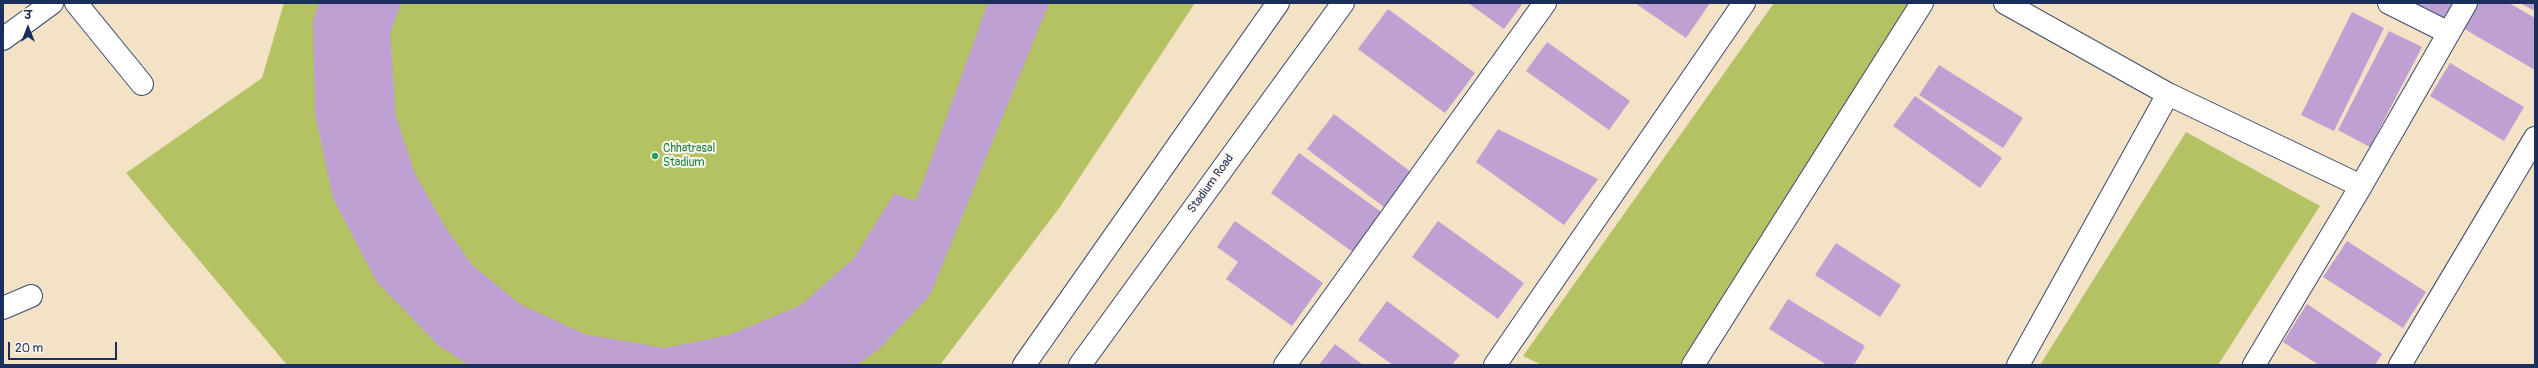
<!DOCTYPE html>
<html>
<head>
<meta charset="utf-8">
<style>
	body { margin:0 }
	#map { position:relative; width:2538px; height:368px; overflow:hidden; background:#f3e2c6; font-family:Pangolin,"Playpen Sans Deva",sans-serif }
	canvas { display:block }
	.frame { position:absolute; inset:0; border:4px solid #1b2f5e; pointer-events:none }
	.north { position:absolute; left:8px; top:8px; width:40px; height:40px; -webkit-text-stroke:3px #fbf7ec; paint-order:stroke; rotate:0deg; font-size:11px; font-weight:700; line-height:16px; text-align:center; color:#1b2f5e }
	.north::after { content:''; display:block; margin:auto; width:14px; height:18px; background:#1b2f5e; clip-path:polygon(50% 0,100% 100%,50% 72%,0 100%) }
	.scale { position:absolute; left:8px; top:342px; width:109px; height:18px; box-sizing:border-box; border:2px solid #1b2f5e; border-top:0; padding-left:5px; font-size:12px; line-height:14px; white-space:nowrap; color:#1b2f5e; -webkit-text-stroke:3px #fbf7ec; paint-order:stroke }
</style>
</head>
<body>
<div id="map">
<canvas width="2538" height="368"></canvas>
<div class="frame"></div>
<div class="north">उ</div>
<div class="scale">20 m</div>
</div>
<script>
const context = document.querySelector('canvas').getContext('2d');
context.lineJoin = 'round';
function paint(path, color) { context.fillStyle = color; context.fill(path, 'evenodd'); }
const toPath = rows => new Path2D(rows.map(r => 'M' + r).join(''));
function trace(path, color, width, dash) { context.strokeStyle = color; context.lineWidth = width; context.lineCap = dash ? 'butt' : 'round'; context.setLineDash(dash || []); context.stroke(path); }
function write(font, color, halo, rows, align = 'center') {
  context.font = font + ' Pangolin,sans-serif'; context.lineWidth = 4; context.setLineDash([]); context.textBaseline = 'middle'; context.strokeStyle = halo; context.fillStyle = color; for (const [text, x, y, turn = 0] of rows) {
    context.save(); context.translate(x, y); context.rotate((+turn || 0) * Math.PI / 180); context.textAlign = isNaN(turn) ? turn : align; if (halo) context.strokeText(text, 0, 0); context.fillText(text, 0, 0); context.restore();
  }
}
const green = toPath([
	[284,3,1195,3,1060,207,940,365,287,365,126,173,262,78],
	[1774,3,1931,3,1706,365,1542,365,1523,356],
	[2186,132,2320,206,2218,365,2040,365]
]);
const building = toPath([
	[319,3,401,3,390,34,396,117,415,174,444,225,472,265,520,304,584,334,665,348,729,335,801,305,854,258,894,194,916,201,988,3,1049,3,930,295,879,349,857,365,469,365,439,346,376,281,333,198,315,114,313,20],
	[1468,3,1523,3,1504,29],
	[1635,3,1710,3,1686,38],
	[2399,3,2452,3,2442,24],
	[2476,3,2509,3,2535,18,2535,70,2461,27],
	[2520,3,2535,3,2535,11],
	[1388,9,1475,73,1445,113,1358,49],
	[2352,12,2384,28,2334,131,2301,115],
	[2389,31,2422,47,2370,147,2338,130],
	[1547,42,1630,101,1609,130,1526,71],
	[2450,63,2524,107,2504,141,2430,96],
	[1939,65,2023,118,2003,148,1919,95],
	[1915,96,2002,158,1980,188,1893,126],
	[1334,114,1419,178,1392,213,1307,149],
	[1498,129,1598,179,1564,225,1476,162],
	[1299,153,1383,213,1354,253,1271,193],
	[1235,221,1323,283,1292,326,1226,279,1238,262,1217,247],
	[1438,221,1524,283,1498,319,1412,257],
	[2347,241,2426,292,2403,328,2323,277],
	[1836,243,1901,285,1880,317,1815,275],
	[1788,299,1865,346,1854,365,1827,365,1769,329],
	[1387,301,1460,355,1452,365,1393,365,1358,340],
	[2307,304,2382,354,2375,365,2319,365,2283,342],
	[1335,344,1363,365,1319,365]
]);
const minor = toPath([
	[76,3,142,84],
	[2005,3,2168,94,2361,186,2466,3],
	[2389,3,2449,33],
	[3,39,52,3],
	[3,308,31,296],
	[1024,365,1278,3],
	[1080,365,1343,3],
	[1285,365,1545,3],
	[1495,365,1744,3],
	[1693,365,1922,3],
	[2018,365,2168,94],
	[2254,365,2361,186],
	[2400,365,2535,138]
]);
const markers = [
	[655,156,4,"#2e9e5b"]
];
const leisureNames = [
	["Chhatrasal",663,149],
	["Stadium",663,163]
];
const streetNames = [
	["Stadium Road",1211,184,-54]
];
paint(green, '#b5c263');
paint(building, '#bea0d2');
trace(minor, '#3b4a6e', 24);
trace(minor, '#fff', 22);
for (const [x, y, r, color] of markers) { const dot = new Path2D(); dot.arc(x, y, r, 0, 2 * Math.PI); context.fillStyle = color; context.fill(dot); trace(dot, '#fbf7ec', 1.5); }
write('12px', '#27864d', '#fbf7ec', leisureNames, 'left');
write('12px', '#1b2f5e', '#fbf7ec', streetNames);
</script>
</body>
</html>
